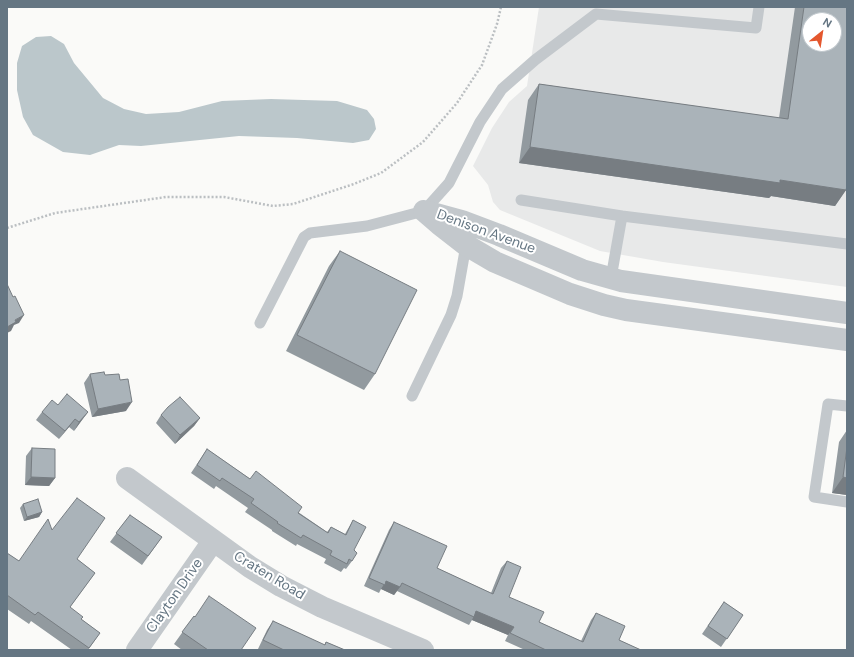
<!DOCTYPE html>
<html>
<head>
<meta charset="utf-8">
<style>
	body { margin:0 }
	#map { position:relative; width:854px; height:657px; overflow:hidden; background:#fafaf8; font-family:"DM Sans",sans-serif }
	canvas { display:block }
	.frame { position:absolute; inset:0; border:8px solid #657683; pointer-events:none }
	.north { position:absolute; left:802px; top:12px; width:40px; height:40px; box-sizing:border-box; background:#fff; border:1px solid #c1c8cd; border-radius:50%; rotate:30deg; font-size:11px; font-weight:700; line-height:16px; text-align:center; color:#657683 }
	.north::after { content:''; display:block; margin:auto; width:14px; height:18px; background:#e4572e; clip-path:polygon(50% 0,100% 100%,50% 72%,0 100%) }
</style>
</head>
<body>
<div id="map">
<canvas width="854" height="657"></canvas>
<div class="frame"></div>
<div class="north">N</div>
</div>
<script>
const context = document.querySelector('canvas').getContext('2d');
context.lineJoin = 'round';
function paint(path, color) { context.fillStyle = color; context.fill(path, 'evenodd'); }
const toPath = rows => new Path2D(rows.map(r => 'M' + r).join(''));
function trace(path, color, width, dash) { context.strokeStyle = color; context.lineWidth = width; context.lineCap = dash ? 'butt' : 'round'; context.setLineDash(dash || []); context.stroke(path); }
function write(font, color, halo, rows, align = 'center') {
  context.font = font + ' "DM Sans",sans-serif'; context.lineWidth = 4; context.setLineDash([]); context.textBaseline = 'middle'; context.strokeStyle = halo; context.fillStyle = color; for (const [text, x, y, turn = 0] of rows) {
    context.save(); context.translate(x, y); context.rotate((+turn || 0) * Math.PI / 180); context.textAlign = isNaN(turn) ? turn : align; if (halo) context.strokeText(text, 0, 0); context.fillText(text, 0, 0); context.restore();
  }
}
const built = toPath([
	[539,7,847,7,847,287,663,262,600,251,500,210,493,202,488,185,473,166,492,128,509,102,527,86],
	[810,20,834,20,834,44,810,44]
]);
const water = toPath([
	[51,36,64,44,74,63,103,98,124,109,146,114,179,112,222,101,271,99,337,101,367,110,374,119,376,129,369,140,353,143,297,138,239,136,141,146,119,145,90,155,63,152,33,135,23,117,17,90,17,63,22,46,36,37]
]);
const path = toPath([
	[7,228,55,213,166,197,224,197,273,206,293,204,354,184,381,173,423,142,457,103,482,65,497,24,501,7]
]);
const service = toPath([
	[521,200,622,216],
	[611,278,622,216,847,244],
	[260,323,304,237,310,233,367,226,424,211,449,183,480,122,502,89,535,60,596,14,756,28,759,7],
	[412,396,451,315,457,296,466,245],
	[847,406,828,404,814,497,847,502]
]);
const minor = toPath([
	[424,211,439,224,466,245,495,262,570,294,604,305,626,310,847,340],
	[429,212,462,221,499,235,582,270,621,281,847,313],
	[127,478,250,567,281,586,322,607,423,650],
	[137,650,213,541]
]);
const wall = toPath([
	[795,7,847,7,846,190,835,206,771,196,769,198,519,163,528,100,539,84,779,118],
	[340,251,375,374,364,390,286,351,329,266],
	[90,374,105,375,120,380,126,411,92,417,84,383],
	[58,405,88,412,82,420,74,431,69,427,59,439,36,420,42,412],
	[161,415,200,418,194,426,175,444,156,423],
	[847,430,847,495,832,493,839,442],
	[32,448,55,478,49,486,25,485,26,456],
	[207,449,327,532,331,527,345,534,353,520,354,550,352,561,346,569,344,568,341,572,324,563,326,559,297,544,296,546,272,531,272,530,245,512,248,508,216,486,214,489,191,473],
	[23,504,42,512,39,517,24,521,20,508],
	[130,515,162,537,142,565,110,542],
	[394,522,437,568,491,593,501,568,507,561,509,597,539,622,581,641,591,620,596,613,619,640,641,650,525,650,505,641,508,635,472,620,469,625,397,591,394,595,381,589,379,593,364,586,389,530],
	[52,530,77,559,95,573,70,607,81,619,100,633,88,650,72,650,31,621,29,624,7,609,7,553,19,561],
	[724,602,743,615,721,647,702,634],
	[194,616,241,650,182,650,174,644],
	[273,621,324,645,326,642,345,650,260,650,258,649,267,630]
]);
const shadedWall = toPath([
	[530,147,780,180,846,190,835,206,771,196,769,198,519,163],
	[24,315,19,323,14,325,11,331,7,333,7,327,15,320],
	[132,402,126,411,92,417,98,409],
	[88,412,82,420,74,431,79,422],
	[200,418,194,426,175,444,180,435],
	[75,419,69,427,59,439,65,431],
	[31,477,55,478,49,486,25,485],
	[843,477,847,478,847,495,832,493],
	[42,512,39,517,24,521,27,517],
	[386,581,400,587,394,595,381,589],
	[476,611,514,627,508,635,472,620]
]);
const building = toPath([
	[804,7,847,7,847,186,846,190,780,180,780,183,530,147,539,84,788,119,804,7],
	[810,20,834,20,834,44,810,44,810,20],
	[340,251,417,290,375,374,297,335,340,251],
	[7,284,13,297,15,296,24,315,15,320,16,322,7,327,7,284],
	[104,372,105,375,119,374,120,380,128,379,132,402,98,409,90,374,104,372],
	[67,394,88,412,79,422,75,419,65,431,42,412,52,400,58,405,67,394],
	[180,397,200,418,180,435,161,415,168,407,180,397],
	[847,447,847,478,843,477,847,447],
	[32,448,55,449,55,478,31,477,32,448],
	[207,449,250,479,256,471,302,507,298,513,328,533,331,527,346,535,353,520,366,527,354,550,357,553,352,561,349,559,347,564,330,555,332,551,303,535,301,538,277,523,278,522,251,503,254,499,222,478,220,481,197,465,207,449],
	[77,498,105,518,77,559,95,573,70,607,83,617,81,619,100,633,89,648,38,612,35,615,7,595,7,553,19,561,48,519,52,530,77,498],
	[38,499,42,512,27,517,23,504,38,499],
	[130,515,162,537,148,556,116,533,130,515],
	[394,522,447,546,437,568,493,594,507,561,521,567,509,597,544,612,539,622,583,642,596,613,625,626,619,640,641,650,546,650,510,633,514,627,476,611,474,617,402,583,400,587,386,581,385,585,369,578,394,522],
	[209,596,256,628,241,650,208,650,182,632,194,616,195,617,209,596],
	[724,602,743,615,727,639,708,626,724,602],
	[273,621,325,645,326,642,345,650,284,650,263,640,273,621]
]);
const streetNames = [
	["Denison Avenue",486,232,20],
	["Craten Road",269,576,31],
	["Clayton Drive",175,596,-55]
];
paint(built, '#e8e9e9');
paint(water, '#bbc7cb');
trace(path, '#bbbfc2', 2.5, [2, 2]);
trace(service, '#c3c8cc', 11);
trace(minor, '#c3c8cc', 22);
paint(wall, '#929a9f');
paint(shadedWall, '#777d82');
paint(building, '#aab3b9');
trace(building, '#777d82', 1);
write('14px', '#657683', '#fff', streetNames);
</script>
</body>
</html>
